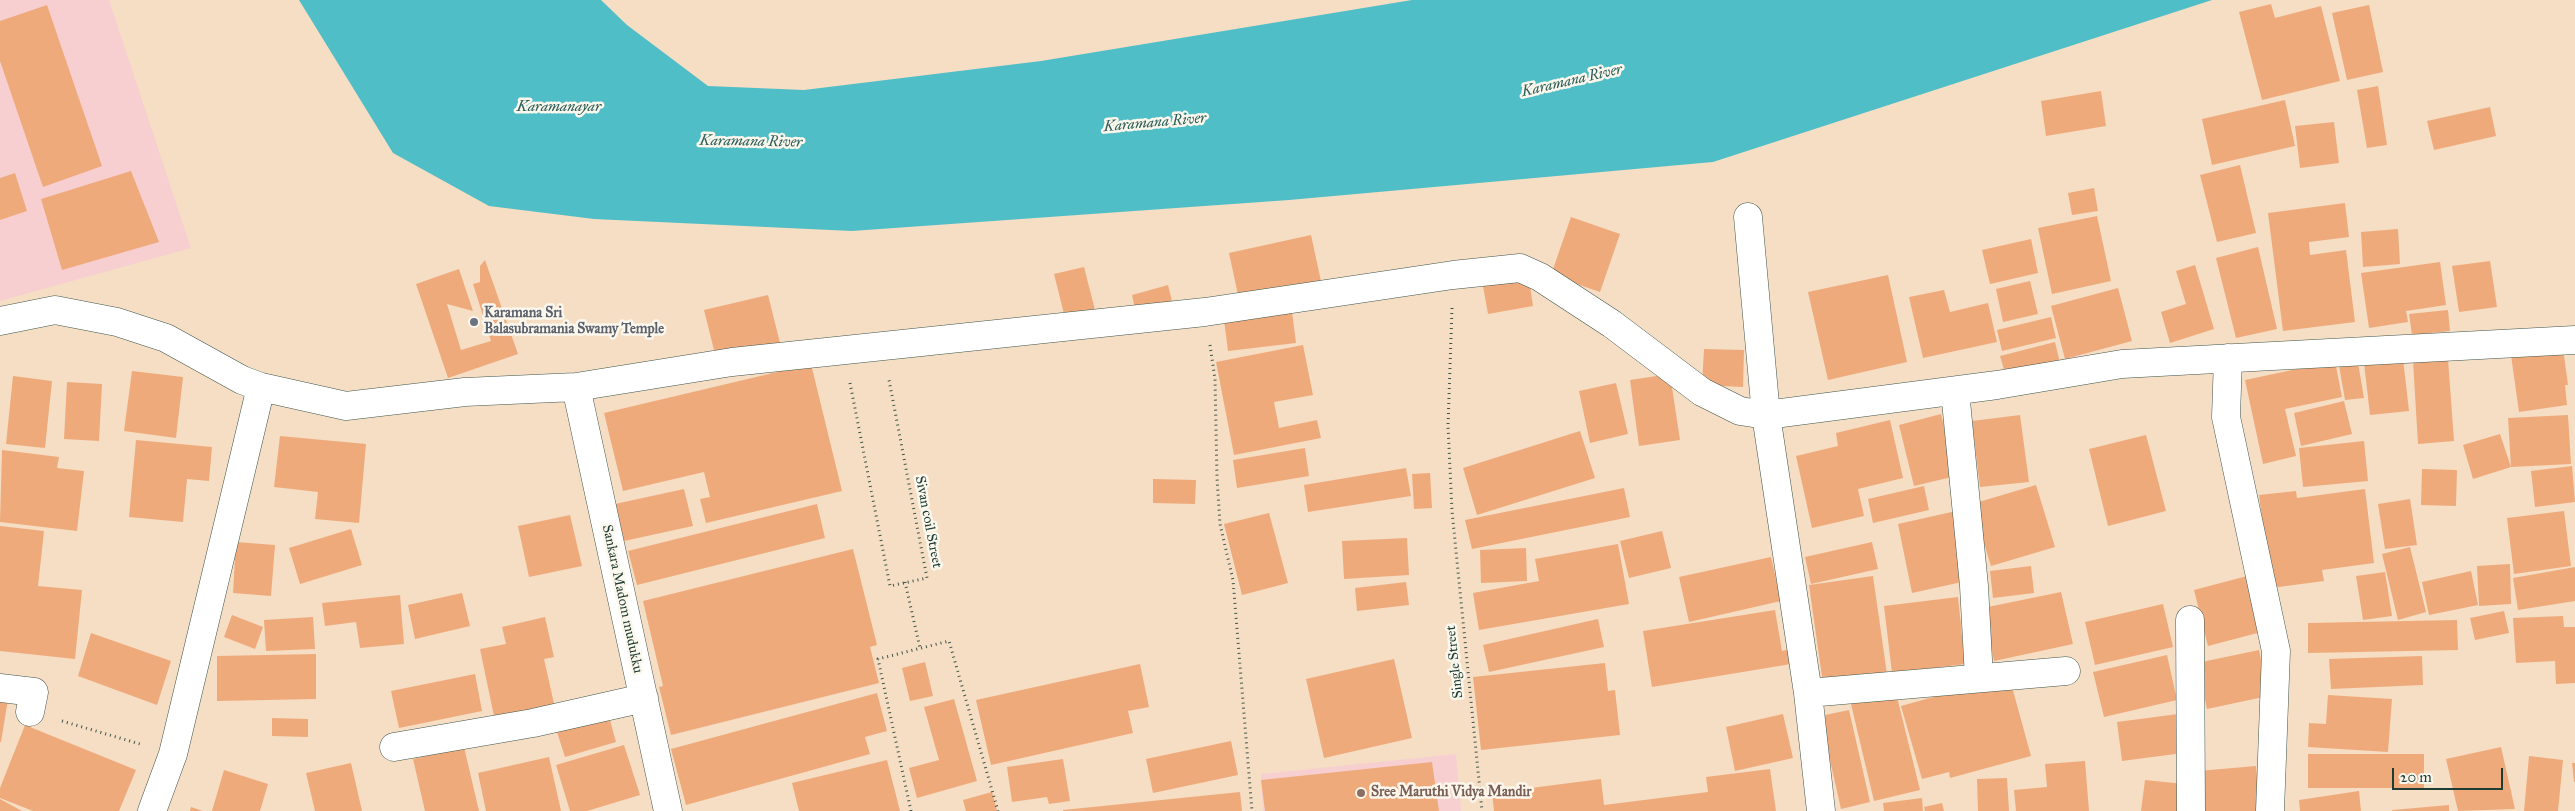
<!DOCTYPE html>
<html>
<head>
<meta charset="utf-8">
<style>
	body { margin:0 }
	#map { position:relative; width:2575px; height:811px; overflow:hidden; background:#f5dec4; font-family:"IM FELL Great Primer",serif }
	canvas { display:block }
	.scale { position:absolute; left:2392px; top:768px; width:111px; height:22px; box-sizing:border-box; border:2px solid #1f3d34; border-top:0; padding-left:6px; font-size:15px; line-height:18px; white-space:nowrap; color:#1f3d34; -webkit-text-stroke:4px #fbf7ec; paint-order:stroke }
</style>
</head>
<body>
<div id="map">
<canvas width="2575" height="811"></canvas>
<div class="scale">20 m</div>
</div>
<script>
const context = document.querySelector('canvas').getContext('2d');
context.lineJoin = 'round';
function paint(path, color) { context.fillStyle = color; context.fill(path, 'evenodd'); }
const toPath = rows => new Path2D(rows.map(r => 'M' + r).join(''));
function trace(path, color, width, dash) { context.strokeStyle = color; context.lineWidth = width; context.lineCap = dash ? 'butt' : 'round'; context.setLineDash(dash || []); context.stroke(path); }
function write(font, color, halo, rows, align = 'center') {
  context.font = font + ' "IM FELL Great Primer",serif'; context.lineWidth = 5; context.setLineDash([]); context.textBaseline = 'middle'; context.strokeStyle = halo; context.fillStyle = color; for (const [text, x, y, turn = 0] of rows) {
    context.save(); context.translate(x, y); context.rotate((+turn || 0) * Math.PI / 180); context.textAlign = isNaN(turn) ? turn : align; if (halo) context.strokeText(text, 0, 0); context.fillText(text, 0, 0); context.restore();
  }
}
const built = toPath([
	[0,0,109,0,191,248,0,301],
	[1456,754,1461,811,1263,811,1261,774]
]);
const water = toPath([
	[299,0,601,0,627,25,708,86,804,90,1041,61,1412,0,2212,0,1713,162,1289,200,852,231,594,219,489,206,393,153]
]);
const building = toPath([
	[2271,4,2275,18,2321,6,2340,81,2262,100,2239,12],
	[47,5,102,166,43,187,0,61,0,21],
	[2369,5,2383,72,2347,80,2332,13],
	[2378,86,2387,145,2367,148,2357,90],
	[2101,91,2106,126,2046,136,2041,101],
	[2285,100,2295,146,2212,165,2202,119],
	[2490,107,2496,136,2434,150,2427,121],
	[2334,122,2339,163,2300,168,2295,126],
	[2240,165,2256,233,2217,242,2200,175],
	[131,171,159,242,62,270,41,199],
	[15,173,27,211,0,220,0,178],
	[2094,188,2098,211,2072,215,2068,193],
	[2345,203,2349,237,2309,242,2310,255,2346,250,2355,322,2283,331,2268,213],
	[2097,216,2111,281,2052,294,2038,228],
	[1571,217,1620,234,1600,292,1551,275],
	[2398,229,2400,264,2363,267,2361,232],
	[1311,235,1322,286,1240,304,1229,253],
	[2031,239,2038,273,1990,284,1982,250],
	[2258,247,2277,329,2236,338,2216,258],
	[485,260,518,354,448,378,416,284,459,269,473,311,447,304,461,350,491,341,473,284,480,282,480,266],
	[2490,261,2497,307,2459,312,2452,266],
	[2440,262,2446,305,2406,311,2408,322,2369,328,2361,273],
	[2195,265,2214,329,2170,343,2161,312,2186,304,2176,271],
	[1084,267,1096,314,1066,322,1054,274],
	[1888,275,1907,362,1828,380,1808,292],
	[1529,279,1533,306,1488,314,1483,286],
	[2030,281,2038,314,2003,322,1996,289],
	[1168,285,1173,305,1136,314,1132,295],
	[2118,288,2132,341,2065,359,2051,306],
	[1944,290,1950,312,1988,303,1997,342,1923,358,1909,297],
	[768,295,781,347,717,362,704,310],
	[2448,310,2450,331,2412,335,2409,314],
	[1292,312,1296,343,1228,351,1224,320],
	[2051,317,2056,338,2002,351,1997,330],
	[2055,342,2060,363,2006,377,2000,356],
	[1303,345,1313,395,1274,402,1279,428,1317,420,1321,438,1234,455,1216,362],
	[2563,348,2568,385,2565,385,2567,405,2519,412,2511,355],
	[1704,349,1744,350,1743,387,1702,385],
	[2403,359,2409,411,2370,415,2364,363],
	[2448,359,2454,441,2418,444,2413,361],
	[2335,361,2342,397,2285,409,2296,456,2263,464,2245,380],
	[2358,363,2364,398,2345,400,2339,366],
	[811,364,842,491,706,523,700,499,710,497,704,472,623,491,604,413],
	[132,371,183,377,176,438,124,431],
	[1670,374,1680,440,1639,446,1630,380],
	[13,376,52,381,45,448,6,444],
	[67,382,102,384,99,441,64,439],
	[1616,383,1628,434,1590,443,1579,391],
	[2344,401,2352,434,2301,446,2294,413],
	[1941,414,1956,476,1914,486,1899,425],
	[2020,415,2029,482,1980,487,1972,421],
	[2568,415,2571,464,2511,467,2473,479,2463,445,2500,434,2511,467,2508,418],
	[1890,420,1903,478,1858,489,1864,516,1812,528,1796,456,1838,446,1836,433],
	[1580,431,1595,478,1477,515,1463,468],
	[2146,435,2166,511,2108,526,2089,449],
	[280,436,366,444,359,523,315,519,318,492,274,487],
	[136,440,212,447,209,481,187,479,183,522,129,517],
	[2364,441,2368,481,2303,487,2299,448],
	[1305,448,1309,476,1237,488,1233,460],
	[2,450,59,457,57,468,84,471,77,531,0,522],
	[2572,466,2575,502,2535,507,2531,471],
	[1406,468,1411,496,1308,512,1304,485],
	[2422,469,2457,470,2456,506,2421,505],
	[1430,473,1432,508,1414,509,1412,474],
	[1153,479,1196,480,1195,504,1153,503],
	[2036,485,2055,547,1991,566,1972,504],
	[1924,486,1929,510,1873,523,1868,499],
	[1624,488,1630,517,1472,549,1465,520],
	[684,489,693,526,624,541,615,504],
	[2365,489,2374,563,2322,570,2324,581,2271,588,2259,495,2296,491,2297,498],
	[2410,499,2417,545,2385,549,2378,504],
	[817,504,825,538,637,585,628,551],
	[1956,511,1971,580,1912,593,1898,524],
	[2564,511,2571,566,2514,574,2507,518],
	[1269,513,1288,583,1242,595,1224,524],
	[570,515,582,566,529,577,518,526],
	[0,526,44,531,38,586,82,590,75,659,0,651],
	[351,529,362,565,300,584,289,548],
	[1662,531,1671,568,1629,578,1620,541],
	[1407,538,1409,575,1344,579,1342,541],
	[236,542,275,545,271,596,233,593],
	[1872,542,1878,569,1811,584,1805,557],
	[1618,544,1629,604,1479,630,1473,593,1539,581,1535,559],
	[2410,547,2426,612,2398,620,2382,554],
	[1526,548,1527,581,1481,583,1480,550],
	[853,549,877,645,870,647,879,683,671,735,659,687,663,686,643,601],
	[1771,557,1781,601,1689,622,1679,577],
	[2510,564,2511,604,2479,606,2477,566],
	[2031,566,2034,593,1993,598,1990,571],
	[2575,567,2575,601,2518,610,2513,578],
	[2471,571,2478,605,2429,615,2422,582],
	[2385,572,2392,616,2363,620,2356,576],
	[2251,575,2265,631,2208,646,2194,590],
	[1873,576,1887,674,1823,684,1809,585],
	[1406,582,1409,605,1357,611,1355,588],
	[2061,592,2073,644,1994,661,1983,608],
	[462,593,470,626,415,639,408,605],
	[400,595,404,644,360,648,356,622,325,626,322,603],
	[1958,597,1965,664,1892,673,1884,606],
	[2163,604,2173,647,2095,665,2085,622],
	[1775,610,1782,651,1795,648,1797,663,1652,687,1643,631],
	[2504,611,2509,633,2475,640,2470,618],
	[232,615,263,627,255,649,224,637],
	[2563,616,2564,627,2575,627,2575,683,2556,684,2555,661,2516,663,2513,618],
	[313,617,315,649,266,651,264,620],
	[545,617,554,657,544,659,555,708,495,721,480,649,506,644,502,627],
	[1598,619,1604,647,1489,672,1483,645],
	[2457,620,2458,650,2308,653,2308,623],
	[91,633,171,661,157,705,78,676],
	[2259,650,2268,696,2207,709,2197,663],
	[316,654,316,699,217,701,217,656],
	[2167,655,2177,700,2104,717,2093,672],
	[2422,656,2423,685,2331,689,2329,659],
	[1394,659,1412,738,1324,758,1306,679],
	[925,662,933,696,910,701,902,668],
	[1605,663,1608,691,1615,690,1620,735,1481,750,1473,677],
	[1140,664,1149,707,1128,711,1133,733,991,765,976,700],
	[475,674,482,711,399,728,391,691],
	[2009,676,2031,756,1950,778,1949,772,1922,779,1901,706],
	[1895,689,1920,790,1874,801,1850,700],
	[877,693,887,731,865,737,870,754,686,805,671,749],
	[2328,695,2392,699,2388,752,2308,747,2309,723,2326,724],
	[0,698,8,699,1,742,0,742],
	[954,699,977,781,917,798,909,768,939,760,924,707],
	[1849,710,1870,802,1841,809,1820,716],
	[608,713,616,742,565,757,556,729],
	[1783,714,1793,758,1735,771,1726,727],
	[2178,714,2183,753,2122,761,2117,722],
	[272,718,308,719,308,737,272,736],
	[25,725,136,770,119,811,33,811,0,798,0,788],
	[1231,741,1238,775,1153,793,1146,759],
	[624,745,640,795,587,811,570,811,556,765],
	[464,747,479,811,425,811,413,759],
	[2501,747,2515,809,2458,811,2446,759],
	[2308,754,2424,754,2424,788,2308,788],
	[2529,756,2563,760,2558,811,2524,811],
	[549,757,561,811,486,811,478,773],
	[1063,759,1070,801,1049,804,1047,797,1012,802,1007,767],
	[887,760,900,811,799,811,792,783],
	[2085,761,2089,811,2016,811,2014,790,2047,787,2045,764],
	[1432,762,1439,811,1265,811,1261,780],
	[351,763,362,811,315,811,306,773],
	[2572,763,2575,763,2575,782,2574,782],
	[2256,766,2260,811,2201,811,2198,771],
	[1770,769,1776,811,1494,811,1492,793,1601,779,1604,805,1708,792,1706,777],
	[224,770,268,784,260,811,212,811],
	[2007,778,2009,811,1978,811,1977,779],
	[2145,780,2184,784,2181,811,2141,811],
	[2359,791,2361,811,2300,811,2299,800],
	[992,792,997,811,966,811,963,800],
	[1240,792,1242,811,1063,811,1063,810],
	[1922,798,1923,811,1884,811,1883,803],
	[0,799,22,811,0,811],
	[1942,803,1944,811,1925,811,1924,807],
	[2449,805,2449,811,2392,811,2392,810],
	[191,807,203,811,190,811]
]);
const path = toPath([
	[1452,308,1448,426,1452,511,1482,811],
	[1210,345,1215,379,1217,478,1220,524,1233,580,1252,811],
	[850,383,890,586,927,578,889,380],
	[905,582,920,648],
	[62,721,140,744],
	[911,811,878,659,949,641,998,811]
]);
const minor = toPath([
	[1748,217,1766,415,1997,385,2122,364,2575,340],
	[0,321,55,310,117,322,166,338,242,380,261,387,346,406,465,392,576,387,732,362,1205,312,1453,275,1520,268,1540,277,1612,324,1702,392,1740,411,1766,415,1808,693,1821,811],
	[2228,358,2226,417,2276,651,2270,811],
	[576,387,668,811],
	[1955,391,1974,586,1979,678],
	[2190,620,2191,811],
	[0,688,34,692,30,712],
	[1808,693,2066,671],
	[394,747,533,723,644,698],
	[152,811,173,754,261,387]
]);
const markers = [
	[474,322,5,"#6b7280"],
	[1361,793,5,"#8d6e63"]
];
const worshipNames = [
	["Karamana Sri",484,314],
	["Balasubramania Swamy Temple",484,330]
];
const streetNames = [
	["Sivan coil Street",928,522,79],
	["Sankara Madom mudukku",622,599,78],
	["Single Street",1455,662,-96]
];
const educationNames = [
	["Sree Maruthi Vidya Mandir",1371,793]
];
const waterNames = [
	["Karamana River",1572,81,-13],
	["Karamanayar",559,107],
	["Karamana River",1155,123,-5],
	["Karamana River",751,142,1]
];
paint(built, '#f7cfd0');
paint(water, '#50bec7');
paint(building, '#efaa7b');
trace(minor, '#3f554a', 29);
trace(path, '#3f554a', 3, [1, 4]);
trace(minor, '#fff', 28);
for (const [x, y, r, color] of markers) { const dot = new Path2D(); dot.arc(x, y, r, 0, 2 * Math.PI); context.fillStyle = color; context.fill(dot); trace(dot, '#fbf7ec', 2); }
write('bold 14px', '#5b616d', '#fbf7ec', worshipNames, 'left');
write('14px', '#1f3d34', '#fbf7ec', streetNames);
write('bold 14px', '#785e54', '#fbf7ec', educationNames, 'left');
write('italic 15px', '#2b5d59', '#fbf7ec', waterNames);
</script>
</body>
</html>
